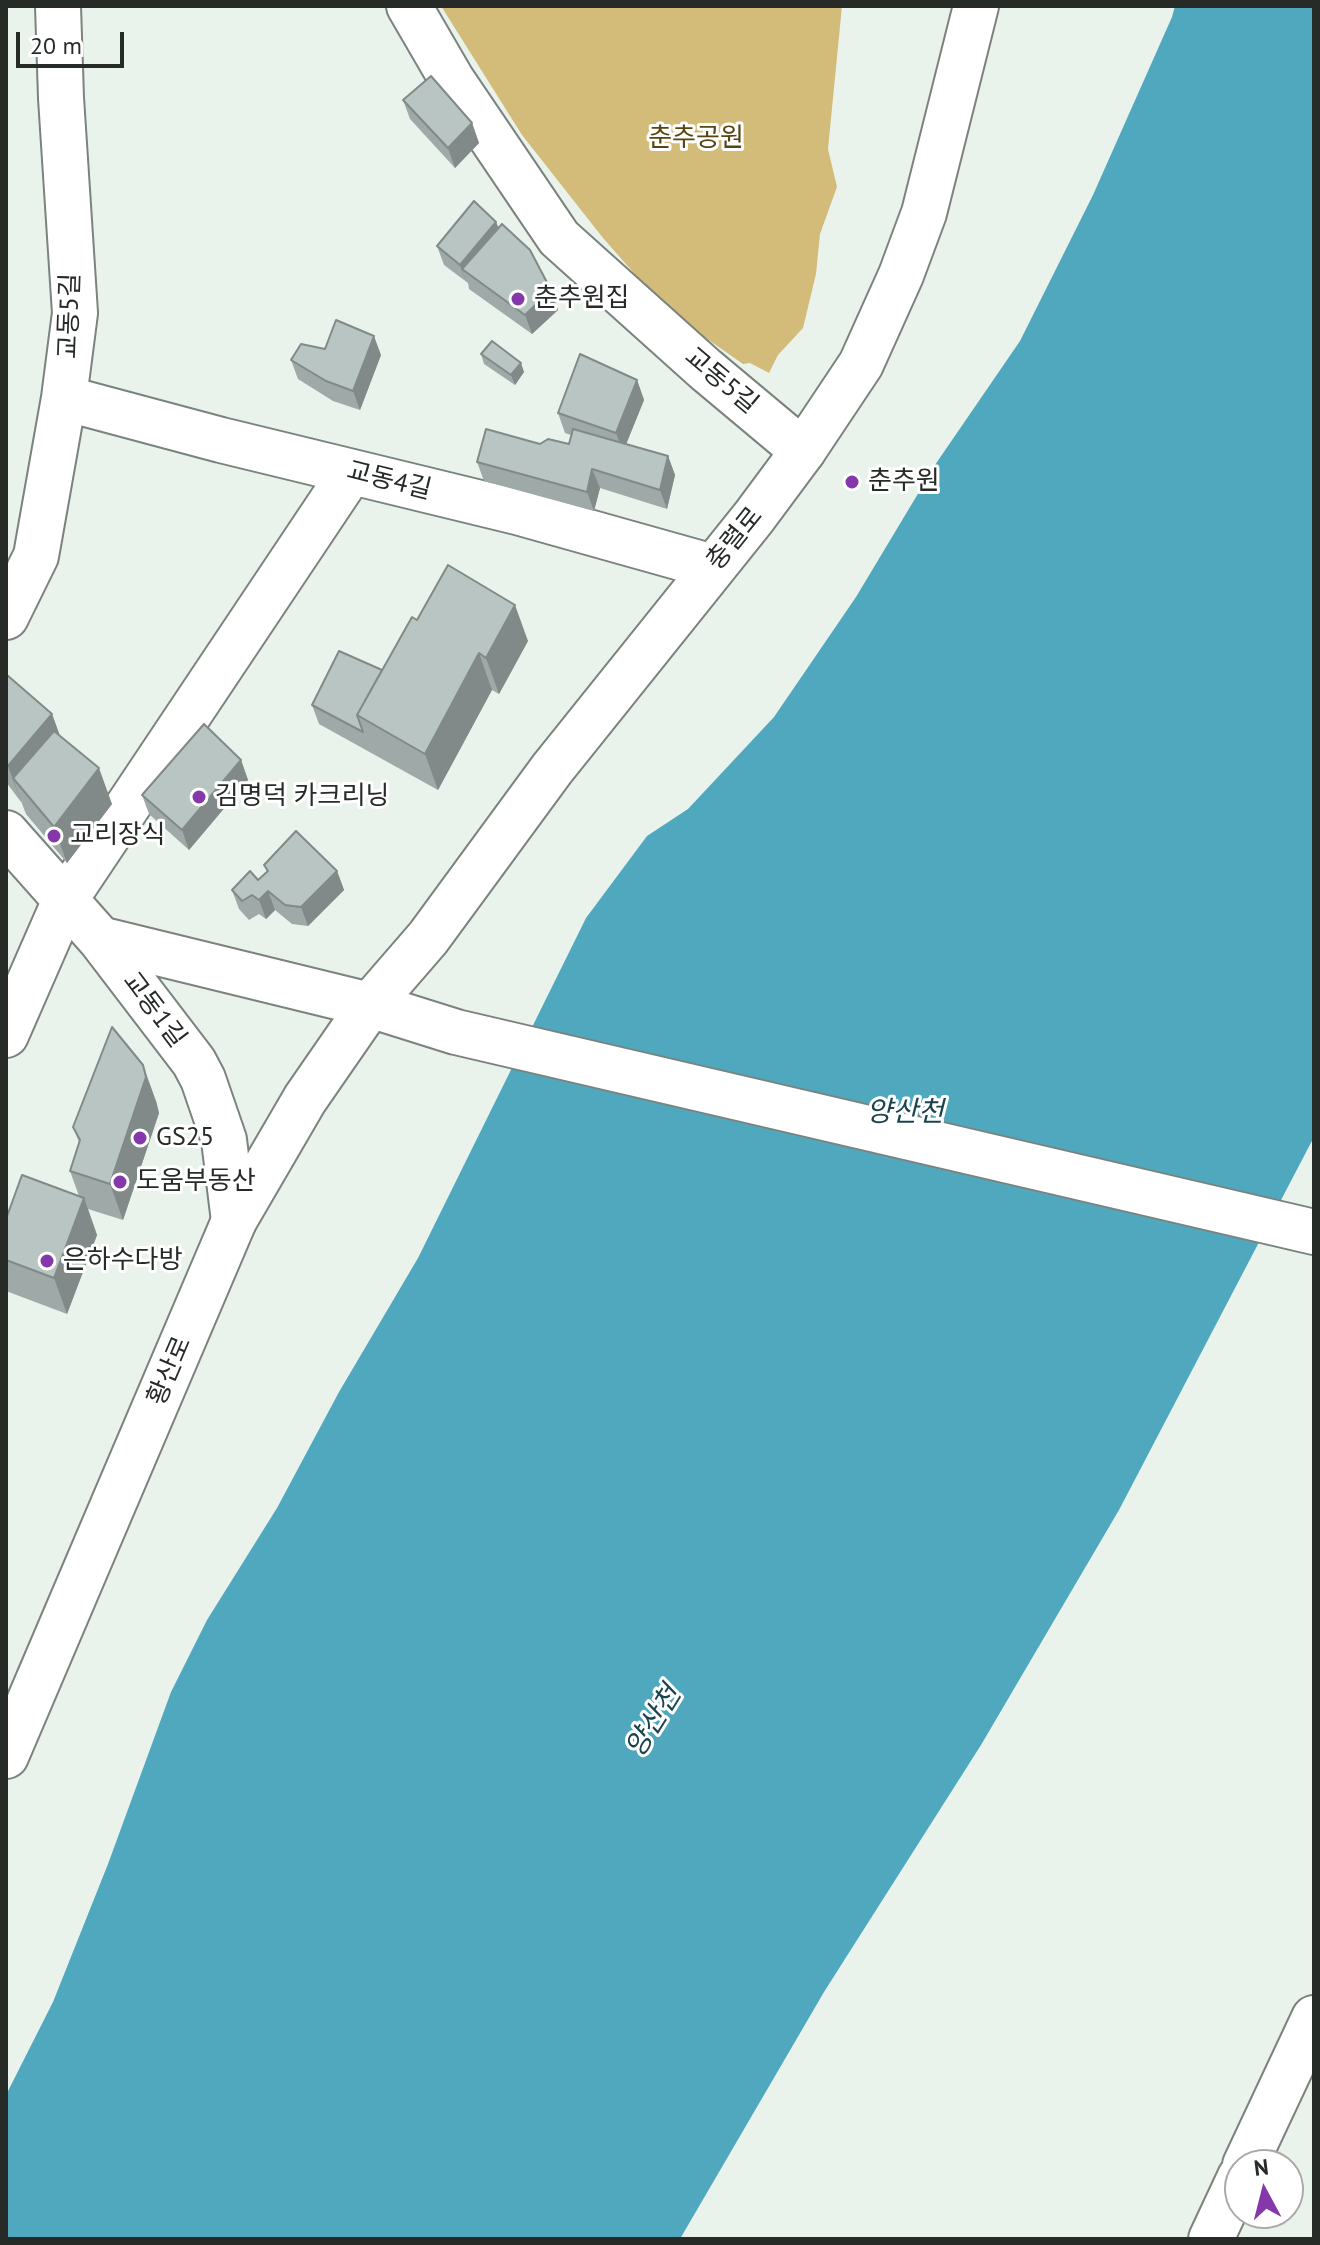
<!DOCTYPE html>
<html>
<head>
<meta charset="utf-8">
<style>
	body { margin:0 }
	#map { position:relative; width:1320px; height:2245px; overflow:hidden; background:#e9f3ec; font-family:"PT Sans",sans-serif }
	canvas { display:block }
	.frame { position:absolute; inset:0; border:8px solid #272b28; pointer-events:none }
	.north { position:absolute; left:1224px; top:2149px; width:80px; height:80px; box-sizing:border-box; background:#fff; border:2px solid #a9aaa9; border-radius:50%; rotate:353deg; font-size:22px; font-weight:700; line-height:32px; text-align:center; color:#272b28 }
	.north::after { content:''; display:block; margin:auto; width:28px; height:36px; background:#8538a9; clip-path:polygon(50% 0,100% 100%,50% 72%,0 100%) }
	.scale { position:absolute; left:16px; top:32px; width:108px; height:36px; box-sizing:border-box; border:4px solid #272b28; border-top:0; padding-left:10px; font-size:24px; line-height:28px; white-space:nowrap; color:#272b28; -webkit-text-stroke:6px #fff; paint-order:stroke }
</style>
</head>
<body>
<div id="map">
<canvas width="1320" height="2245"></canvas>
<div class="frame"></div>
<div class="north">N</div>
<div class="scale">20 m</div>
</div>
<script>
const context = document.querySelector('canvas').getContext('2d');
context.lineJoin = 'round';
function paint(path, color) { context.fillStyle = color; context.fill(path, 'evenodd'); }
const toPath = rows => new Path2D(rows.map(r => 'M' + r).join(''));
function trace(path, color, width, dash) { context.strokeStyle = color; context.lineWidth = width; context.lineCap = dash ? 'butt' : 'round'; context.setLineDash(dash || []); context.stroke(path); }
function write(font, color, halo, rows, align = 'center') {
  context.font = font + ' "PT Sans","Noto Sans KR",sans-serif'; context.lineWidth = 6; context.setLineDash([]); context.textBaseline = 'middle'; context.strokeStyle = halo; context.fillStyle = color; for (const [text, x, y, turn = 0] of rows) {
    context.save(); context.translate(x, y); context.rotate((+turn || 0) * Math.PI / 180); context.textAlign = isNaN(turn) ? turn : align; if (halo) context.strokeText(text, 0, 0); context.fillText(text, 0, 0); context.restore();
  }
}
const green = toPath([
	[441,6,842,6,828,149,837,187,820,234,816,274,803,328,778,355,769,373,750,363,743,364,713,343,682,321,646,287,603,238,522,135]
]);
const water = toPath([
	[1175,6,1314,6,1314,1137,1119,1510,981,1745,824,1992,680,2239,6,2239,6,2095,53,2002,108,1864,171,1692,207,1620,277,1508,339,1392,418,1258,586,918,647,836,688,809,774,717,856,597,937,462,1020,341,1093,195,1172,17]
]);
const minor = toPath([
	[409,6,452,80,559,238,705,369,803,451],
	[64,398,221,440,517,512,713,567],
	[6,617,36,556,64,398,75,313,61,98,58,6],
	[6,833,100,939,194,1062,203,1079,224,1140,234,1221],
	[100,939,370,1005],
	[6,1035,65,900,351,472],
	[1245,2165,1314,2018],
	[1211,2239,1240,2177]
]);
const major = toPath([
	[370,1005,456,1032,1314,1232],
	[6,1756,234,1221,305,1099,370,1005,428,938,552,769,754,517,803,451,861,364,901,275,924,213,976,6]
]);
const wall = toPath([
	[403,100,472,123,479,143,455,168,410,119],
	[496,222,499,228,551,290,558,310,532,334,469,289,468,283,444,265,437,246],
	[325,349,381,355,360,410,333,401,298,379,291,360],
	[481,354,524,372,515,385,484,364],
	[637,380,644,400,626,444,668,456,675,475,667,509,600,488,594,511,484,481,477,462,540,444,569,444,571,435,565,433,558,413],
	[417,620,528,641,499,694,492,690,438,790,319,724,312,705,382,670],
	[6,677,52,714,60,736,112,804,67,863,26,814,21,801,21,802,6,782],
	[241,760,248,780,189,850,149,814,142,795],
	[264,865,337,871,344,890,308,926,292,924,275,910,266,919,259,914,249,920,239,909,232,890,258,880,267,872],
	[156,1101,159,1113,123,1220,88,1209,97,1235,67,1314,6,1291,6,1219,79,1196,70,1171,79,1142,73,1127]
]);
const shadedWall = toPath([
	[472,123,479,143,455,168,448,148],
	[496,222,503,241,462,269,467,284,460,265],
	[551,290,558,310,532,334,525,315],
	[374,336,381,355,360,410,353,391],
	[521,363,524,372,515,385,511,375],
	[637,380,644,400,623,452,616,433],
	[668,456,675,475,667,509,660,490],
	[592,469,600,488,594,511,587,492],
	[515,605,528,641,499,694,486,658],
	[479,653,492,690,438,790,425,754],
	[52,714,65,750,13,778,21,802,8,766],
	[241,760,248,780,189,850,182,830],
	[99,768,112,804,67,863,54,827],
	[337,871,344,890,308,926,301,907],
	[268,891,275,910,266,919,259,900],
	[143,1065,156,1101,159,1113,123,1220,110,1184],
	[84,1198,97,1235,67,1314,54,1278]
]);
const building = toPath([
	[431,76,472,123,448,148,403,100,431,76],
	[474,201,496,222,460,265,437,246,474,201],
	[502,224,530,250,551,290,525,315,462,269,502,224],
	[336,320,374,336,353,391,326,381,291,360,301,344,325,349,336,320],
	[492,341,521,363,511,375,481,354,492,341],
	[580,354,637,380,616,433,558,413,580,354],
	[486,429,540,444,548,439,569,444,573,429,668,456,660,490,592,469,587,492,477,462,486,429],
	[448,565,515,605,486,658,479,653,425,754,357,715,412,617,417,620,448,565],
	[339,651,382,670,357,715,363,732,312,705,339,651],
	[7,675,52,714,8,766,6,764,6,677,7,675],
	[204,724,241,760,182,830,142,795,204,724],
	[54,731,99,768,54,827,13,778,54,731],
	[296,831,337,871,301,907,285,905,268,891,259,900,252,895,242,901,232,890,250,871,258,880,268,871,264,865,296,831],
	[112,1027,143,1065,146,1077,110,1184,70,1171,80,1140,73,1127,112,1027],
	[22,1175,84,1198,54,1278,6,1260,6,1219,22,1175]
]);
const markers = [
	[518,299,8,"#8538a9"],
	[852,482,8,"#8538a9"],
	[199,797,8,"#8538a9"],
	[54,836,8,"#8538a9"],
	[140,1138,8,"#8538a9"],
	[120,1182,8,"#8538a9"],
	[47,1261,8,"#8538a9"]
];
const parkNames = [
	["춘추공원",696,139]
];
const poiNames = [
	["춘추원집",534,299],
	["춘추원",868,482],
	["김명덕 카크리닝",215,797],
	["교리장식",70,836],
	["GS25",156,1138],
	["도움부동산",136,1182],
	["은하수다방",63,1261]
];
const streetNames = [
	["교동5길",70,316,-88],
	["교동5길",721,381,40],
	["교동4길",389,481,14],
	["충렬로",735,539,-51],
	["교동1길",154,1010,53],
	["황산로",170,1371,-67]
];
const waterNames = [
	["양산천",905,1113],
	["양산천",654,1722,-58]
];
paint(green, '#d3bc7a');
paint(water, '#50a8bf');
trace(minor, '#7a837d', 48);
trace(major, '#7a837d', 48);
trace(minor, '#fff', 44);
trace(major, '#fff', 44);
paint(wall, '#9ea9a8');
paint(shadedWall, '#818a88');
paint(building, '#b8c5c3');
trace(building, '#818a88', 2);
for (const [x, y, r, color] of markers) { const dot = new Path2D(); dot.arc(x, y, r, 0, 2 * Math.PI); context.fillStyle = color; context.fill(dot); trace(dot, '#fff', 3); }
write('26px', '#574611', '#fff', parkNames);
write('26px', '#272b28', '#fff', poiNames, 'left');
write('26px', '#272b28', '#fff', streetNames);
write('italic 28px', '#1b434d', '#fff', waterNames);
</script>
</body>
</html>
